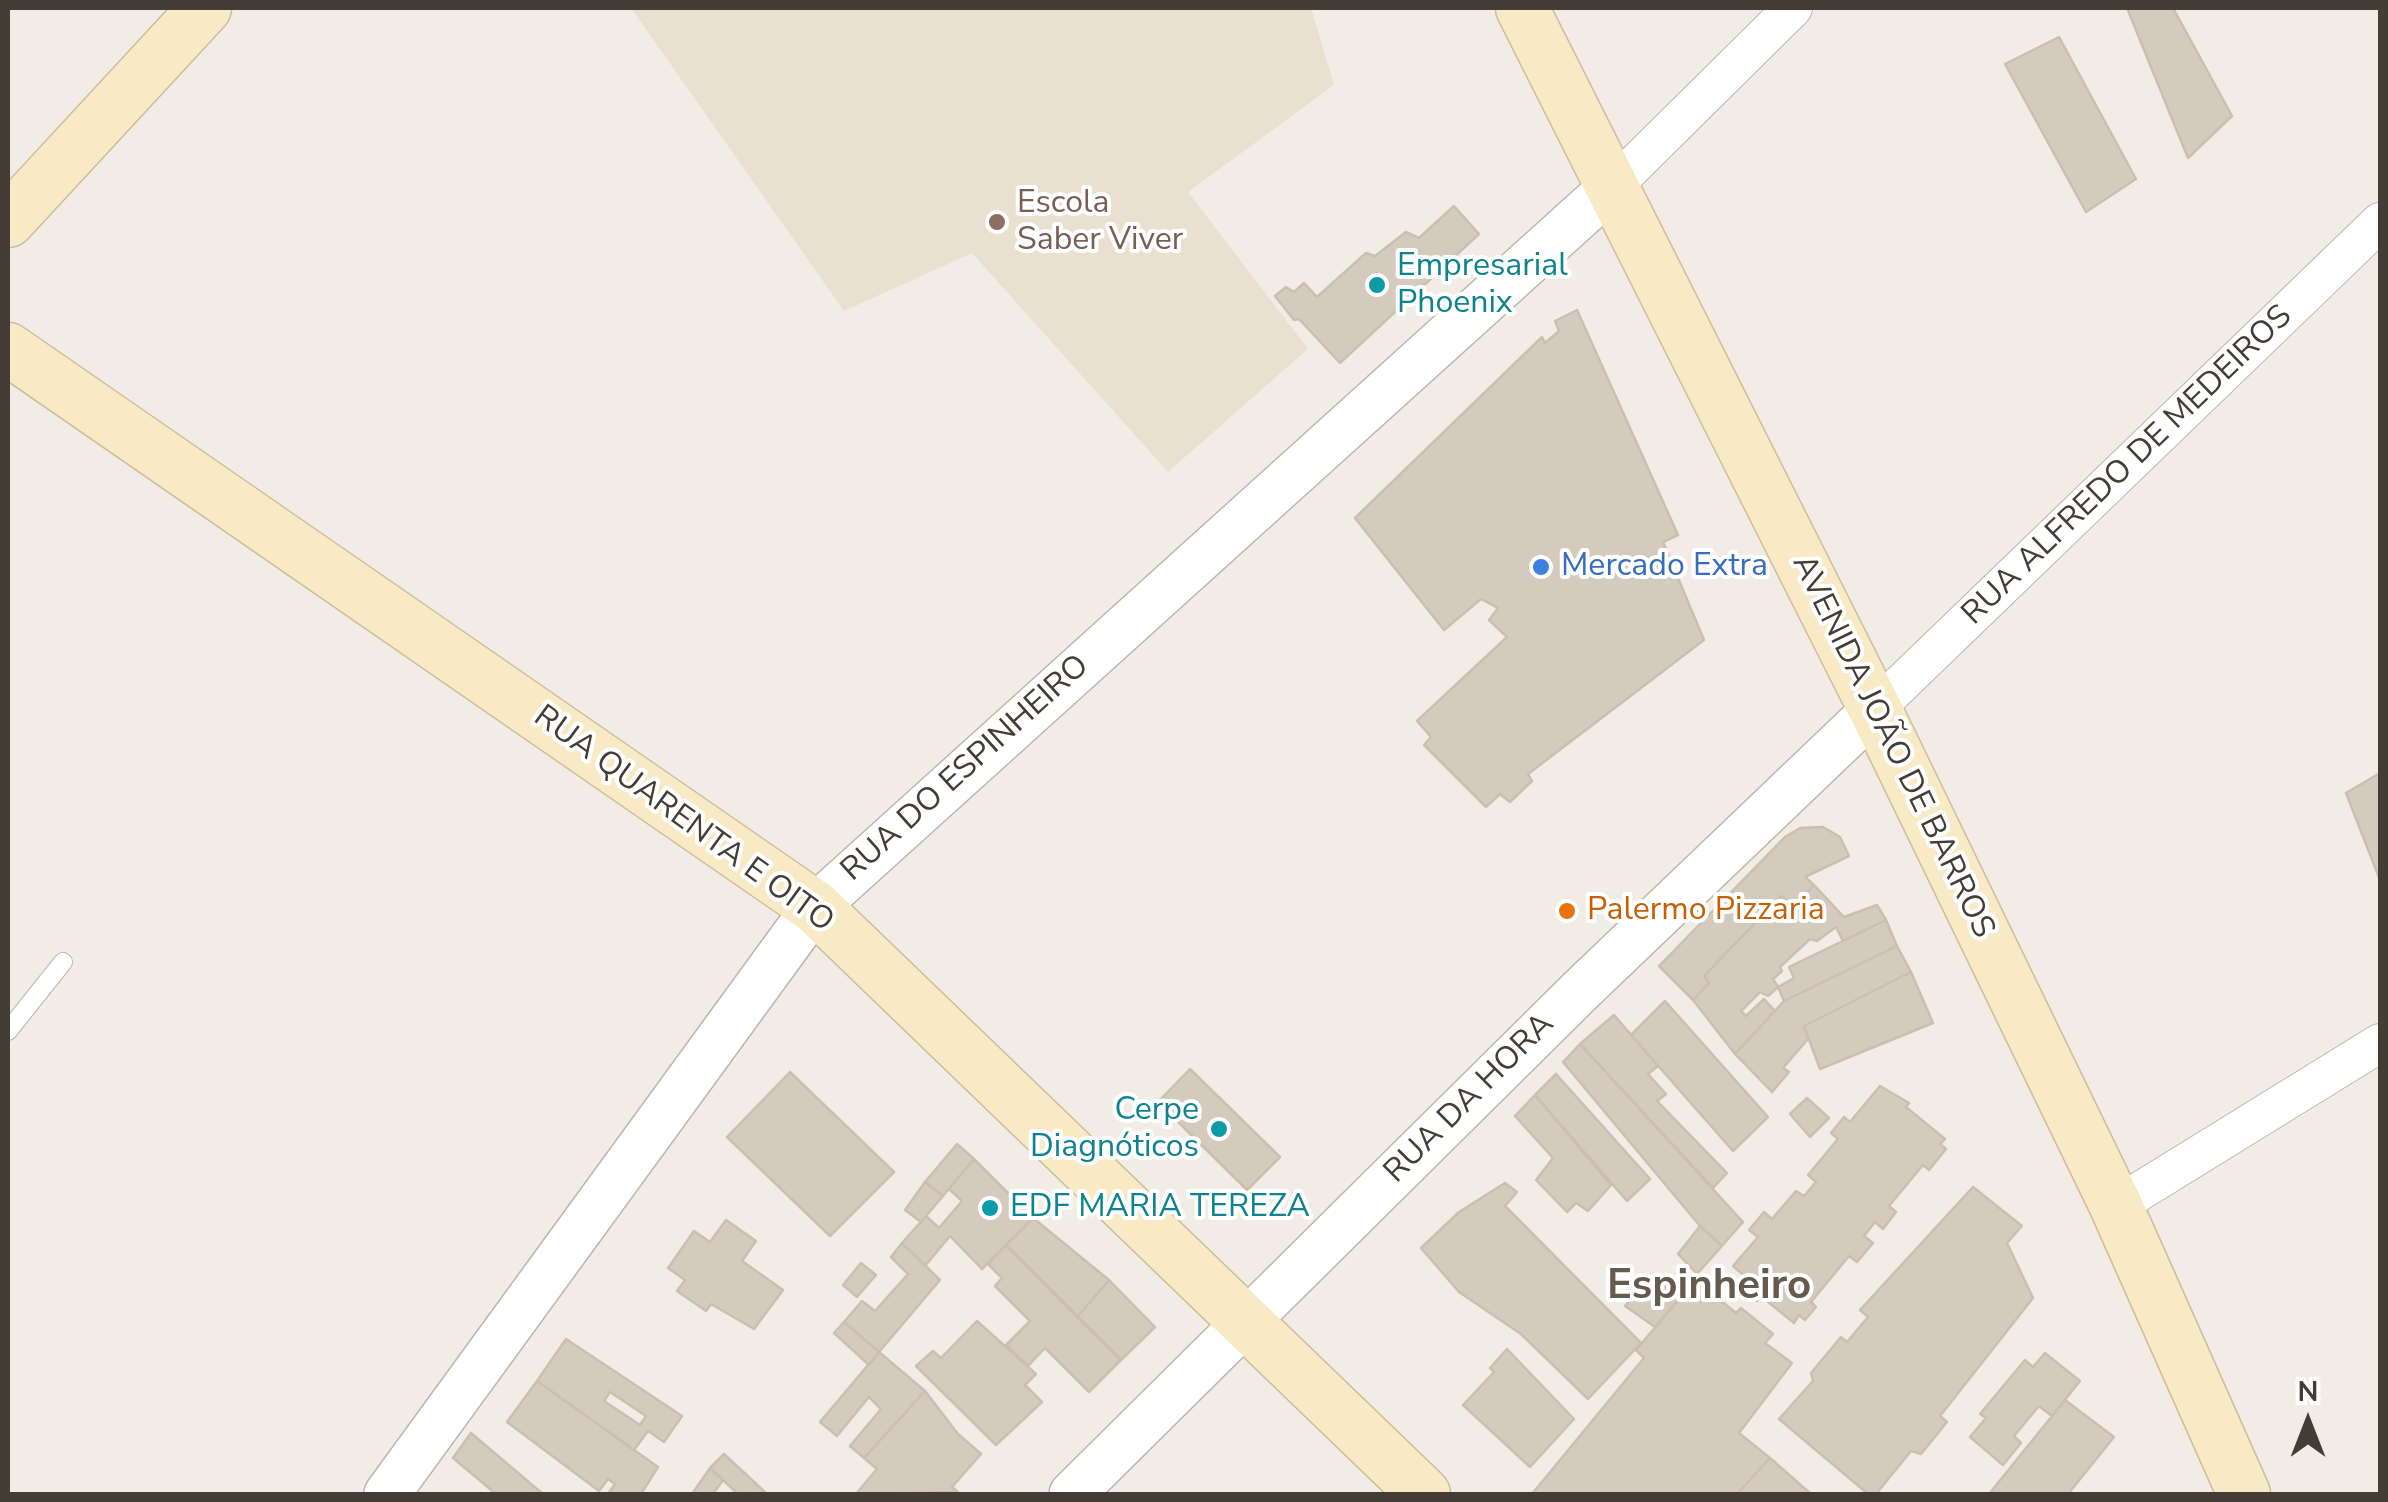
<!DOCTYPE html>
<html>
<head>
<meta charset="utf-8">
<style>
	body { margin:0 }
	#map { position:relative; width:2388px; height:1502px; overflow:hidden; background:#f1ece5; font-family:"Nunito Sans",sans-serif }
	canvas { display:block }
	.frame { position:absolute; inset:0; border:10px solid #433d35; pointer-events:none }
	.north { position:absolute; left:2258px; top:1372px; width:100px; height:100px; -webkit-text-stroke:8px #fff; paint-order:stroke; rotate:0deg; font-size:28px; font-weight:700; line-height:40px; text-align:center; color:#433d35 }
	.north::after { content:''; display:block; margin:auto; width:35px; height:45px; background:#433d35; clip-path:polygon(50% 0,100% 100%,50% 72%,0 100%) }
</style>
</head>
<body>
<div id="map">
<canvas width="2388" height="1502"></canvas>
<div class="frame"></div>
<div class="north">N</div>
</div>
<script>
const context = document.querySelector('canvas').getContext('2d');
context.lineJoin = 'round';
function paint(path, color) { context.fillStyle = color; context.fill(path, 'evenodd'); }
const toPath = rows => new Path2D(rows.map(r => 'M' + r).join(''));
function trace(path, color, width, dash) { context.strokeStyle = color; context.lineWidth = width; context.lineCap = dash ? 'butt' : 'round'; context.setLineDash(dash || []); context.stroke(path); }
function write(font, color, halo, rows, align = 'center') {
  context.font = font + ' "Nunito Sans",sans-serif'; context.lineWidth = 8; context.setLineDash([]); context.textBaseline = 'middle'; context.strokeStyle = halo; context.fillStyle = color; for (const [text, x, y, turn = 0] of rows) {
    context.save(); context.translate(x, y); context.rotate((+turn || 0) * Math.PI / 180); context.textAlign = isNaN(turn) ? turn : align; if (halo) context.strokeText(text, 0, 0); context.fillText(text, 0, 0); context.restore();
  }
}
const education = toPath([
	[631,8,1311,8,1334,85,1188,192,1308,349,1168,472,972,253,844,311]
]);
const building = toPath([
	[2127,8,2173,8,2232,116,2188,158,2127,8],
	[2059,37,2136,179,2086,212,2005,64,2059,37],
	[1454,206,1479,234,1340,363,1299,319,1294,320,1275,296,1286,287,1294,292,1304,283,1317,297,1366,253,1375,256,1406,232,1419,238,1454,206],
	[1577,310,1678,535,1663,542,1704,640,1528,774,1532,781,1510,802,1500,794,1486,807,1424,745,1431,737,1417,721,1507,637,1489,620,1498,608,1481,599,1444,630,1355,518,1542,337,1545,343,1559,331,1555,321,1577,310],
	[2380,773,2380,880,2346,793,2380,773],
	[1823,827,1840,837,1849,856,1805,877,1814,885,1793,907,1781,896,1704,976,1709,983,1693,1000,1659,966,1785,837,1800,828,1823,827],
	[1814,885,1844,917,1877,905,1886,920,1843,941,1836,927,1817,941,1810,939,1780,967,1782,971,1773,979,1778,987,1768,996,1760,992,1741,1011,1746,1016,1764,999,1775,1011,1735,1054,1693,1000,1709,983,1704,976,1781,896,1793,907,1814,885],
	[1886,920,1897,946,1784,1001,1778,987,1794,978,1789,967,1886,920],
	[1897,946,1911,972,1804,1026,1808,1039,1783,1068,1789,1072,1772,1092,1735,1054,1784,1001,1897,946],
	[1911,972,1933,1023,1820,1069,1804,1026,1911,972],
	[1665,1001,1768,1117,1733,1151,1631,1035,1665,1001],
	[1614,1015,1658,1066,1648,1074,1666,1094,1657,1101,1727,1173,1713,1188,1580,1044,1614,1015],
	[1580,1044,1743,1222,1722,1246,1700,1226,1563,1062,1580,1044],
	[1190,1069,1280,1157,1247,1190,1158,1102,1190,1069],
	[790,1072,894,1172,830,1236,727,1137,790,1072],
	[1556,1074,1650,1179,1627,1201,1535,1095,1556,1074],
	[1880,1086,1909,1103,1906,1107,1945,1139,1940,1144,1946,1149,1929,1170,1923,1165,1889,1206,1896,1212,1883,1229,1875,1222,1864,1236,1873,1243,1857,1262,1849,1256,1811,1302,1816,1307,1805,1320,1799,1315,1794,1323,1762,1297,1757,1301,1741,1288,1748,1279,1733,1266,1758,1237,1749,1230,1764,1212,1772,1219,1796,1191,1804,1196,1816,1182,1808,1175,1838,1139,1831,1133,1844,1117,1850,1122,1880,1086],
	[1535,1095,1611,1185,1588,1211,1576,1203,1567,1212,1536,1180,1553,1158,1515,1116,1535,1095],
	[1807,1098,1829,1118,1810,1137,1790,1114,1807,1098],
	[957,1144,974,1159,943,1196,925,1182,957,1144],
	[974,1159,1033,1218,982,1269,950,1236,925,1266,902,1243,926,1216,939,1228,962,1201,949,1189,974,1159],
	[925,1182,943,1196,921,1222,905,1210,925,1182],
	[1505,1183,1517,1192,1505,1206,1641,1343,1588,1399,1521,1334,1459,1292,1421,1248,1459,1212,1505,1183],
	[1973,1187,2022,1226,2007,1243,2033,1298,1940,1416,1947,1422,1921,1454,1911,1451,1876,1494,1868,1494,1779,1419,1813,1381,1811,1373,1841,1337,1847,1342,1868,1317,1860,1310,1973,1187],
	[1033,1218,1109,1280,1077,1317,1006,1245,1033,1218],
	[726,1220,756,1241,742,1261,783,1290,754,1329,711,1304,706,1311,677,1291,685,1280,668,1268,694,1231,710,1242,726,1220],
	[1700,1226,1722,1246,1697,1274,1678,1254,1700,1226],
	[902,1243,940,1280,879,1352,844,1322,862,1301,875,1311,908,1274,891,1257,902,1243],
	[1006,1245,1121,1360,1089,1392,1045,1348,1028,1366,1006,1345,1030,1321,995,1286,1002,1278,988,1264,1006,1245],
	[861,1263,876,1275,857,1297,843,1285,861,1263],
	[1655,1276,1681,1297,1655,1327,1625,1306,1655,1276],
	[1109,1280,1155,1327,1121,1360,1077,1317,1109,1280],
	[1695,1280,1736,1313,1741,1308,1773,1334,1765,1343,1792,1363,1739,1433,1770,1458,1737,1494,1532,1494,1644,1358,1636,1350,1695,1280],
	[977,1321,1036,1374,1025,1385,1042,1402,996,1445,916,1366,933,1351,941,1358,977,1321],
	[844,1322,879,1352,869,1365,834,1333,844,1322],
	[566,1339,682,1416,664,1442,648,1431,634,1450,537,1381,566,1339],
	[610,1392,646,1416,640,1425,604,1401,610,1392],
	[1507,1349,1574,1419,1530,1467,1463,1405,1494,1372,1490,1368,1507,1349],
	[879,1352,925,1391,864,1458,850,1446,881,1409,869,1397,837,1436,820,1422,879,1352],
	[2045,1353,2080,1381,2052,1416,2039,1406,2014,1436,2021,1443,2003,1465,1970,1437,1986,1418,1980,1414,2025,1360,2033,1367,2045,1353],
	[537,1381,658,1467,641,1494,608,1494,615,1484,608,1479,599,1491,507,1422,537,1381],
	[925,1391,958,1434,981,1454,952,1487,958,1492,856,1494,877,1469,864,1458,925,1391],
	[2065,1400,2114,1437,2068,1494,1989,1494,2065,1400],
	[471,1433,498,1456,543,1494,496,1494,453,1458,471,1433],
	[724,1454,767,1494,738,1494,710,1468,724,1454],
	[1770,1458,1811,1494,1737,1494,1770,1458],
	[710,1468,723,1480,713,1494,692,1494,710,1468]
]);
const service = toPath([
	[8,1031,63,962]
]);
const minor = toPath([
	[1613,186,1793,8],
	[1875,709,2380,222],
	[2116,1206,2380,1043]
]);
const tertiary = toPath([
	[387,1494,815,907,1613,186],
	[1072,1494,1581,990,1875,709]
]);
const secondary = toPath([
	[1522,8,1875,709,2116,1206,2244,1494],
	[8,221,205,8],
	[8,349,815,907,1424,1494]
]);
const markers = [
	[997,222,10,"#8d6e63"],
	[1377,285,10,"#0f9aa8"],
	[1541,567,10,"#3f7fe0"],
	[1567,911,10,"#e8710a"],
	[1219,1129,10,"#0f9aa8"],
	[990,1208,10,"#0f9aa8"]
];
const educationNames = [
	["Escola",1017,204],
	["Saber Viver",1017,241]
];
const cultureNames = [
	["Empresarial",1397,267],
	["Phoenix",1397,304],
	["Cerpe",1199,1111,"right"],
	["Diagnóticos",1199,1148,"right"],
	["EDF MARIA TEREZA",1010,1208]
];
const streetNames = [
	["RUA ALFREDO DE MEDEIROS",2128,466,-44],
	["AVENIDA JOÃO DE BARROS",1892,747,64],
	["RUA DO ESPINHEIRO",966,769,-42],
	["RUA QUARENTA E OITO",683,820,36],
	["RUA DA HORA",1470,1099,-45]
];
const shopNames = [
	["Mercado Extra",1561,567]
];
const foodNames = [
	["Palermo Pizzaria",1587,911]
];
const districtNames = [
	["Espinheiro",1709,1288]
];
paint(education, '#e9e0d0');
paint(building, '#d4cabe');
trace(building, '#cbbfaf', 2.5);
trace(service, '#beb6ab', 20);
trace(minor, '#beb6ab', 40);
trace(tertiary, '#beb6ab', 48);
trace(secondary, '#cdbc98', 55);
trace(service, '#fff', 18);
trace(minor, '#fff', 38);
trace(tertiary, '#fff', 45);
trace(secondary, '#f9eac6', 52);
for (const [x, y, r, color] of markers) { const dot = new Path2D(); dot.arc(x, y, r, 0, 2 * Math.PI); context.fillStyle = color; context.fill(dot); trace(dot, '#fff', 4); }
write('32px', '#785e54', '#fff', educationNames, 'left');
write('32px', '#0d838f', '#fff', cultureNames, 'left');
write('32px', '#433d35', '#fff', streetNames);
write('32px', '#366cbe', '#fff', shopNames, 'left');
write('32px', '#c56008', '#fff', foodNames, 'left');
write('bold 42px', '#645a4d', '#fff', districtNames);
</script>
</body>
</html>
